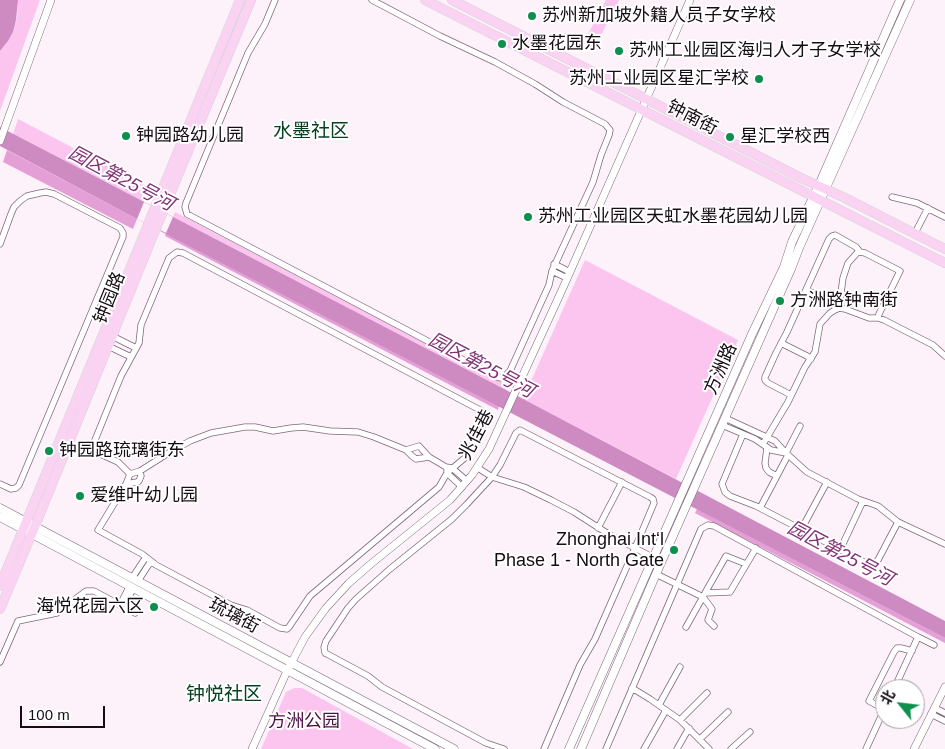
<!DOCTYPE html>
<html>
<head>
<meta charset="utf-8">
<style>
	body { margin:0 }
	#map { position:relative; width:945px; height:749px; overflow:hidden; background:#fdf1fa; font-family:Arial,"Noto Sans SC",sans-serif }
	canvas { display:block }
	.north { position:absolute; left:875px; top:679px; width:50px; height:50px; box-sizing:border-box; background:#fff; border:1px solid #a29ea1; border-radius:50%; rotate:299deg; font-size:14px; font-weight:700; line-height:20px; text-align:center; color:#160d14 }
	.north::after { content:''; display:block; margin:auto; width:18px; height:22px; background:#0d904d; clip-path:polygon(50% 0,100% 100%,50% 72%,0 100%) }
	.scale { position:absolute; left:20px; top:706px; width:85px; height:22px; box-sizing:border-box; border:2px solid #160d14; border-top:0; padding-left:6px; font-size:15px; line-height:18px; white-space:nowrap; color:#160d14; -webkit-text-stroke:4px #fff; paint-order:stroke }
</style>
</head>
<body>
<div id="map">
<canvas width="945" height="749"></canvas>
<div class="north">北</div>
<div class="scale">100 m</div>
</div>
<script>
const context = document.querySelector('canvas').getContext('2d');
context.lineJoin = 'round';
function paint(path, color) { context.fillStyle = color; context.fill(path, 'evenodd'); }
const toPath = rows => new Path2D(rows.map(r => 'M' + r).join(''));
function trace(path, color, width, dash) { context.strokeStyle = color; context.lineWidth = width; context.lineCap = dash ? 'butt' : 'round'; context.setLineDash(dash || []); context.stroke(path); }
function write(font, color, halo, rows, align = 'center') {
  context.font = font + ' Arial,"Noto Sans SC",sans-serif'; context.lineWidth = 4; context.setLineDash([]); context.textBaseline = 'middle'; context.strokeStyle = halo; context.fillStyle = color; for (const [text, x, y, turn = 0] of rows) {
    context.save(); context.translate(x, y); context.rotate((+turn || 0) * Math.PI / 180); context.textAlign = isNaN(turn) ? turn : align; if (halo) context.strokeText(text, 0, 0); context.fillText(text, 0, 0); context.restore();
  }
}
const green = toPath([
	[18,0,40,0,0,111,0,51,6,44,13,32,17,17],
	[606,0,619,0,597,43,586,38],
	[18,119,150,188,144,202,13,134],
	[175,212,508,386,506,390,173,217],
	[585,260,738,340,676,479,523,399],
	[294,688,302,688,413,749,261,749,286,692]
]);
const forest = toPath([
	[7,150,137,219,133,229,3,162],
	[166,233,499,406,498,410,165,236],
	[697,509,945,638,945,643,695,513]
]);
const water = toPath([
	[0,0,18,0,16,20,13,32,8,41,0,51],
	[0,127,508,391,945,621,945,638,137,219,0,146]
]);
const pier = toPath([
	[144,202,173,217,166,233,137,219]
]);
const minor = toPath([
	[275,0,265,24,248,53,186,203,185,207,187,214,494,376,500,378,504,377,510,371,549,285,552,271,593,182,601,155,609,135,610,130,605,124,563,102,535,84,495,62,440,36,372,0],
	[892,197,917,203,945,217],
	[915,233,928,208],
	[0,244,11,214,14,207,20,201,27,196,40,193,46,192,54,194,120,228,123,233,123,237,19,485,16,488,11,489,0,484],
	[554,264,570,272],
	[552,271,567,278],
	[806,290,832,302,835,305,835,310],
	[839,308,843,278,848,263,857,253,860,252,865,253,900,271,879,314,878,318],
	[112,336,136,348],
	[781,343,807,356,811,359],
	[108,346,131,357],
	[791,395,768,383,765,380,765,377,776,353,787,332,829,239,832,236,835,235,856,247,860,252],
	[725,418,775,441,786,453,807,472,858,499,878,506,898,522,945,544],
	[722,425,755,439,771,450,786,453],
	[743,434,722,484,725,492,730,496,756,506,868,564,874,564,878,560,898,522],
	[763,444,788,402,805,367,815,352,820,324,830,313,835,310,839,308,845,309,869,318,878,318,884,320,933,345,945,356],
	[767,448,765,463,766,468,769,472,777,476],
	[406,450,419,446,429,457,446,467,452,468,467,481],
	[786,453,800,426],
	[478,468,492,477,524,487,551,500,574,512,610,535,654,558],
	[447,469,447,473,462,487],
	[130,474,118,462,98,453,93,448,93,445,121,376,139,343,141,325,169,258,177,252,183,253,480,410,485,414,485,421,467,456,447,473,439,487,310,596,289,627,287,629,280,628,247,610,231,605,156,565,142,554,98,530,126,484,130,474,140,471,170,452,190,441,211,433,245,427,255,427,273,431,291,428,303,427,330,431,358,432,374,437,406,450,412,456,416,459,429,457],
	[126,484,137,482,139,481,141,476,140,471],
	[760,508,788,455],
	[598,528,622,482],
	[801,530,827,482],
	[840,550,863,501],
	[746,564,726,556,705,593,730,592,756,548],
	[656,574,703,597,712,609,708,620,714,626],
	[132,578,146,557],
	[138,581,151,561],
	[120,605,129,587],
	[124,606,133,589],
	[686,627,704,595],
	[918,637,934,645],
	[0,662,18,621,57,613,86,591,94,591,135,613],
	[632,688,650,699,680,720,709,749],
	[659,705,680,667],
	[935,708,945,713],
	[884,709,869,701,894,652,897,648,901,648,912,651],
	[931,714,945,721],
	[680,720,707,693],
	[700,739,728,712],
	[504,749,486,743,382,687,368,676,327,654,325,653,324,647,326,641,348,608,356,599,390,569,452,519,467,504,492,477,500,465,516,433,520,430,650,497,653,499,654,503,635,548,595,639,580,665,544,749],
	[606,749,701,529,708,525,714,526,918,637,894,689],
	[644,749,666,710],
	[677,749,689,728],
	[731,749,750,732],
	[866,749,885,708]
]);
const tertiary = toPath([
	[0,141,51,0],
	[252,749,287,671,305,637,326,608,349,583,372,563,450,500,472,475,489,449,562,290,690,0],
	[914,749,945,687]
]);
const secondary = toPath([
	[0,508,454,749],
	[0,517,435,749],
	[569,749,752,334,784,267,792,242,819,185,900,0],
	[581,749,656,574,791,269,799,248,910,0]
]);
const primary = toPath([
	[425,0,945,263],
	[452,0,801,178,843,197,945,249],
	[0,586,240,0],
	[0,609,35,526,156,228,251,0]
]);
const markers = [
	[532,16,5,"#0d904d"],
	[502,44,5,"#0d904d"],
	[619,51,5,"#0d904d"],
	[759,79,5,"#0d904d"],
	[126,136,5,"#0d904d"],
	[730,137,5,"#0d904d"],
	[528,217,5,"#0d904d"],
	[780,301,5,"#0d904d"],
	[49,451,5,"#0d904d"],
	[80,496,5,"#0d904d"],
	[674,550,5,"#0d904d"],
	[154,607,5,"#0d904d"]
];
const poiNames = [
	["苏州新加坡外籍人员子女学校",542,16],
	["水墨花园东",512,44],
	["苏州工业园区海归人才子女学校",629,51],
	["苏州工业园区星汇学校",749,79,"right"],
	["钟园路幼儿园",136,136],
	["星汇学校西",740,137],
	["苏州工业园区天虹水墨花园幼儿园",538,217],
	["方洲路钟南街",790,301],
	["钟园路琉璃街东",59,451],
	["爱维叶幼儿园",90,496],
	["Zhonghai Int‘l",664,540,"right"],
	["Phase 1 - North Gate",664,561,"right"],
	["海悦花园六区",144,607,"right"]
];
const streetNames = [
	["钟南街",692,118,27],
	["钟园路",110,298,-68],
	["方洲路",721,369,-66],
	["兆佳巷",477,435,-62],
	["琉璃街",234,616,28]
];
const parkNames = [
	["方洲公园",304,722]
];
const neighbourhoodNames = [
	["水墨社区",311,132],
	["钟悦社区",224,695]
];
const waterNames = [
	["园区第25号河",121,179,28],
	["园区第25号河",481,366,28],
	["园区第25号河",840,554,28]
];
paint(green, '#fbc5f0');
paint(forest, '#e39fd6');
paint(water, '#cd8bc1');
paint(pier, '#fdf1fa');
trace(minor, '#81677b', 7);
trace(tertiary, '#81677b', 8);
trace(secondary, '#81677b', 9);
trace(primary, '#d5d3d5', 10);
trace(minor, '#fff', 5.5);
trace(tertiary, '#fff', 7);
trace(secondary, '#fff', 8);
trace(primary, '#fad3f2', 9);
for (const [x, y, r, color] of markers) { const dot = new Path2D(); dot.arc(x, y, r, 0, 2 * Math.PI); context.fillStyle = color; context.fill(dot); trace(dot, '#fff', 2); }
write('18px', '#160d14', '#fff', poiNames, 'left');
write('18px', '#160d14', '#fff', streetNames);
write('18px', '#4a0e43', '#fff', parkNames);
write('19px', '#064121', '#fff', neighbourhoodNames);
write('italic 19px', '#823377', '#fff', waterNames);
</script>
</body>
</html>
